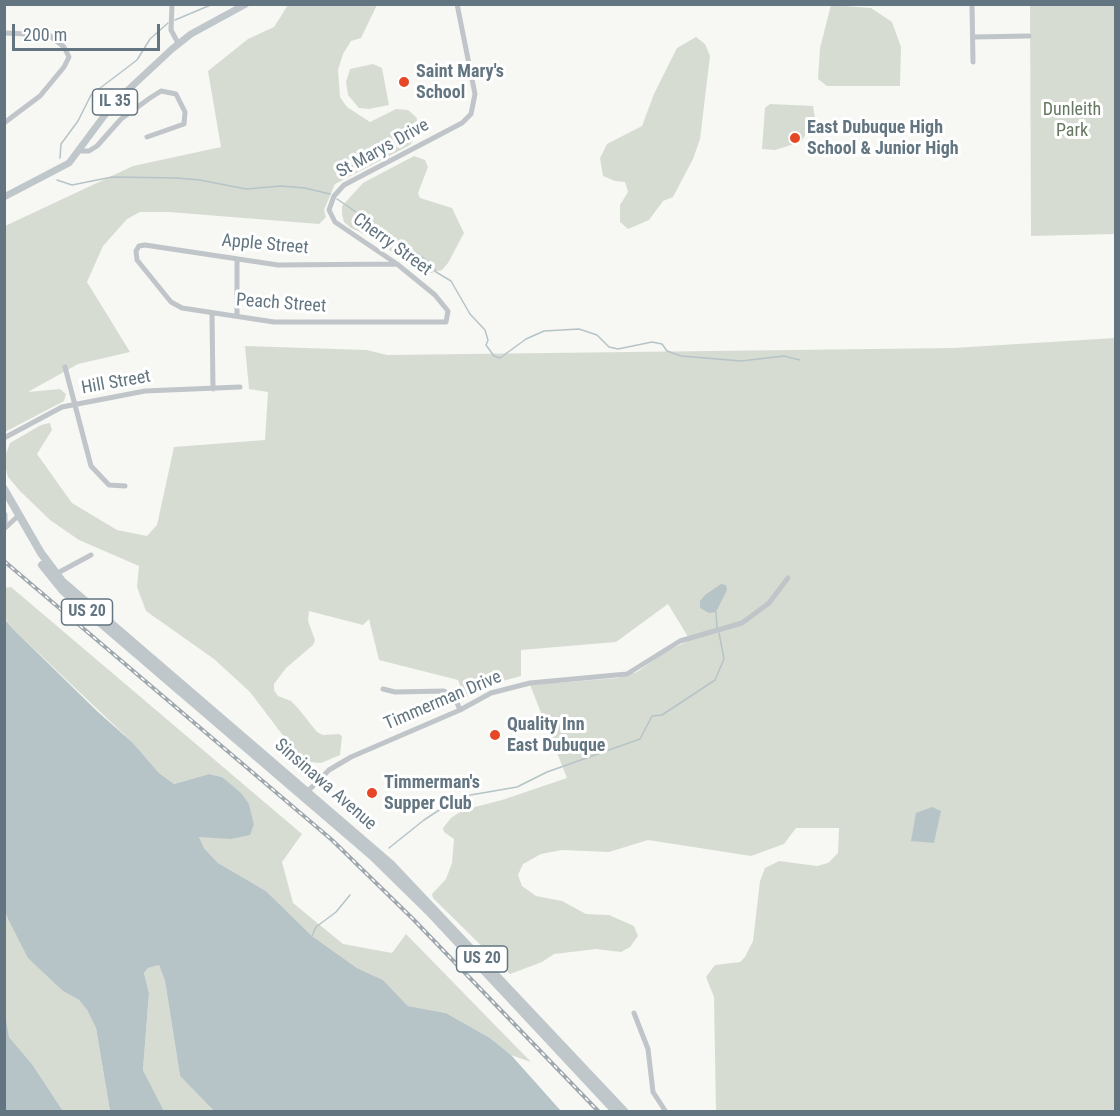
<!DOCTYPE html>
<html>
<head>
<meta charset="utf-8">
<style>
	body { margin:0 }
	#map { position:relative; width:1120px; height:1116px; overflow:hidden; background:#f7f7f4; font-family:"Roboto Condensed",sans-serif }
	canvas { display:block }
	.frame { position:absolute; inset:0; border:6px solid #627580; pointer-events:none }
	.scale { position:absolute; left:12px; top:24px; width:148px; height:27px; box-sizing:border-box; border:3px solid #627580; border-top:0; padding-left:8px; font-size:18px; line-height:21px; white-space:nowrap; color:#627580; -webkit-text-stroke:4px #fff; paint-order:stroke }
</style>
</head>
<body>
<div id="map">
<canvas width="1120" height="1116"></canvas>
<div class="frame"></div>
<div class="scale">200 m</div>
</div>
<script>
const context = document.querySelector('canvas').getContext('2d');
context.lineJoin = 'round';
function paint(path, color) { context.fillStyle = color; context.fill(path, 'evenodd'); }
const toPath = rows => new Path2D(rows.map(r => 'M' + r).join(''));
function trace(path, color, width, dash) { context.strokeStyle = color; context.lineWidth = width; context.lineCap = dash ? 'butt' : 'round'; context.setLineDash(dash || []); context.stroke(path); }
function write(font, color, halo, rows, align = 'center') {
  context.font = font + ' "Roboto Condensed",sans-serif'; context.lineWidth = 6; context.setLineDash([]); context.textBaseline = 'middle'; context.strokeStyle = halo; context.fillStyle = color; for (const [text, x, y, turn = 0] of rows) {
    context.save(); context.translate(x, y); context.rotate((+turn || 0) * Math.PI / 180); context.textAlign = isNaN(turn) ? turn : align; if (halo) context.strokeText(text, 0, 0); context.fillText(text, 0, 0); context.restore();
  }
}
const green = toPath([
	[288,5,377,5,361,38,351,41,343,54,338,70,340,97,347,107,370,122,396,109,408,110,417,118,415,138,410,145,335,184,324,210,326,217,319,224,169,212,140,212,127,219,103,246,87,282,130,352,78,364,28,392,60,389,66,394,64,401,5,432,5,226,133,166,221,147,208,71,248,39,274,27],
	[831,5,871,8,892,22,901,47,900,86,827,86,818,79,820,48],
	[1030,5,1115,5,1115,234,1031,236],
	[696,37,705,44,710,56,700,139,693,159,673,197,663,201,649,220,628,229,620,222,620,205,628,192,625,182,615,181,603,176,600,158,607,144,642,126,654,94,677,48],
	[373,64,382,68,389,105,369,109,359,108,348,95,346,82,350,69],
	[770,104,813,106,815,119,801,142,775,150,762,149,765,108],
	[414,156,425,160,428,167,418,193,420,198,452,208,464,233,448,263,442,270,431,273,406,262,371,237,351,228,344,222,342,214,342,206,363,183],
	[1115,338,1115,1111,716,1111,714,997,706,977,715,965,740,962,745,957,753,941,760,881,765,868,779,861,817,866,828,863,838,853,839,828,796,828,784,844,751,856,648,840,609,852,562,850,541,854,523,864,518,875,522,886,536,896,562,901,586,914,609,915,634,926,638,936,630,947,621,952,596,949,554,954,542,962,510,974,433,898,432,894,446,879,452,863,454,839,444,832,443,828,451,818,463,810,502,800,567,778,530,685,617,678,637,672,663,653,690,640,668,604,616,642,521,650,521,676,488,685,465,698,458,680,379,660,369,619,363,625,309,611,308,621,315,640,313,645,286,668,274,684,274,690,278,696,291,701,297,707,317,732,323,735,339,734,342,736,340,755,321,763,311,762,294,750,250,692,214,659,146,611,137,587,139,566,79,540,50,520,20,491,8,477,5,465,5,456,10,443,41,425,50,423,52,430,37,454,72,503,117,530,147,536,157,525,174,447,265,440,268,392,249,389,245,346,367,350,387,355,953,348],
	[11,587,302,834,282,862,293,903,343,944,392,953,406,934,531,1062,511,1055,490,1038,446,1013,408,1006,383,980,357,968,312,936,266,891,218,863,204,848,199,837,254,824,249,804,222,777,209,774,174,784,159,773,133,743,12,628,5,618,4,588],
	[4,913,63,991,79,1000,87,1010,96,1028,110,1111,63,1111,32,1064,9,1037,4,1014],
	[159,965,165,981,180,1076,214,1111,164,1111,143,1070,149,993,144,973,148,968]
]);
const water = toPath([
	[721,584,726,585,727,590,716,612,709,613,700,608,700,601,705,595],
	[4,618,12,628,98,712,133,743,159,773,174,784,209,774,222,777,241,793,249,804,254,824,250,835,231,839,199,837,204,848,218,863,266,891,312,936,357,968,383,980,408,1006,446,1013,490,1038,511,1055,561,1111,214,1111,180,1076,165,981,159,965,148,968,144,973,149,993,143,1070,164,1111,110,1111,96,1028,87,1010,79,1000,63,991,28,958,5,913],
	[932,807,941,811,934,843,911,841,916,813],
	[5,1014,9,1037,32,1064,63,1111,5,1111]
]);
const stream = toPath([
	[175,20,213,4],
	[60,158,61,144,78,121,91,95,137,60,150,39,168,23],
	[57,180,72,185,112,177,177,178,200,180,246,189,281,186,305,188,330,194],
	[337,199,432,264,436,272,451,281,470,314,485,330,488,340,486,345,494,356,500,358,526,339,544,331,579,329,597,335,609,347,618,349,652,342,662,344,667,351,681,356,741,361,784,356,800,360],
	[716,612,717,629],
	[389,848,424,820,459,797,517,787,547,772,640,739,652,716,662,715,715,680,724,659,719,633],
	[312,936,316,927,336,912,350,895]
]);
const minor = toPath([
	[172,4,171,30,178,43],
	[972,4,973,62],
	[4,33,49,35,64,47,69,57,64,67,40,96,4,123],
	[973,37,1029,36],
	[79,151,89,151,97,146,121,119,150,98,161,91,176,94,185,112,184,124,147,137],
	[397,264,278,265,145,245,139,246,136,251,137,260,171,302,182,308,274,322,446,322,448,311,435,295,397,264,335,222,329,210,334,196,344,185,462,123,471,114,475,94,457,4],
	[212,313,213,389],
	[237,316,237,260],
	[65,367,91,466,109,485,125,486],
	[4,438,62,407,145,391,240,387],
	[4,529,19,515],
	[54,575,91,555],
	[383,689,395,692,444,691,455,698,460,710],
	[307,792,329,770,351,757,460,710,491,693,530,683,627,674,680,641,742,623,769,603,788,578],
	[634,1013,648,1049,653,1092,666,1112]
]);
const major = toPath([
	[4,197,69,163,113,104,172,49,191,34,246,4],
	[4,515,4,524]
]);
const highway = toPath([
	[4,489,41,553,62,581,391,864,625,1112],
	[42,565,63,591,372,856,432,915,616,1112]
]);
const rail = toPath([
	[4,561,332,840,413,919,599,1112]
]);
const markers = [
	[404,82,6,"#e64726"],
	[795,138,6,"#e64726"],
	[495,735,6,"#e64726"],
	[372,793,6,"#e64726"]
];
const shields = [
	[115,102,45],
	[87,612,51],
	[482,959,51]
];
const shieldNames = [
	["IL 35",115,102],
	["US 20",87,612],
	["US 20",482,959]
];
const poiNames = [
	["Saint Mary's",416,72],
	["School",416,93],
	["East Dubuque High",807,128],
	["School & Junior High",807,149],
	["Quality Inn",507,725],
	["East Dubuque",507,746],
	["Timmerman's",384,783],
	["Supper Club",384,804]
];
const parkNames = [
	["Dunleith",1072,110],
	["Park",1072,131]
];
const streetNames = [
	["St Marys Drive",383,149,-29],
	["Apple Street",265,245,5],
	["Cherry Street",392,245,36],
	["Peach Street",281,304,4],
	["Hill Street",116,383,-10],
	["Timmerman Drive",443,701,-23],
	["Sinsinawa Avenue",325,785,41]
];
paint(green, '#d7dcd3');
paint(water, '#b6c4c7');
trace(stream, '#b6c4c7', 1.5);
trace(minor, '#c0c5c9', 5);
trace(major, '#bfc7cb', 7);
trace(highway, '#bfc7cb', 8);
trace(rail, '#9fa8ad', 4);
trace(rail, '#fff', 1.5, [4.5]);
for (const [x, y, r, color] of markers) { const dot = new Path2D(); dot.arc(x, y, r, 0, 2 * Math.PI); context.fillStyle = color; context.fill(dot); trace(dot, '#fff', 2); }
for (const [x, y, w] of shields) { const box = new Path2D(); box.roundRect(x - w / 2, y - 13, w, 26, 4.5); context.fillStyle = '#fff'; context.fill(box); trace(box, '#627580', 1.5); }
write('bold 16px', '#627580', null, shieldNames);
write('bold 18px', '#627580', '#fff', poiNames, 'left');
write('18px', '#667861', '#fff', parkNames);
write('18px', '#627580', '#fff', streetNames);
</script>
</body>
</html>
